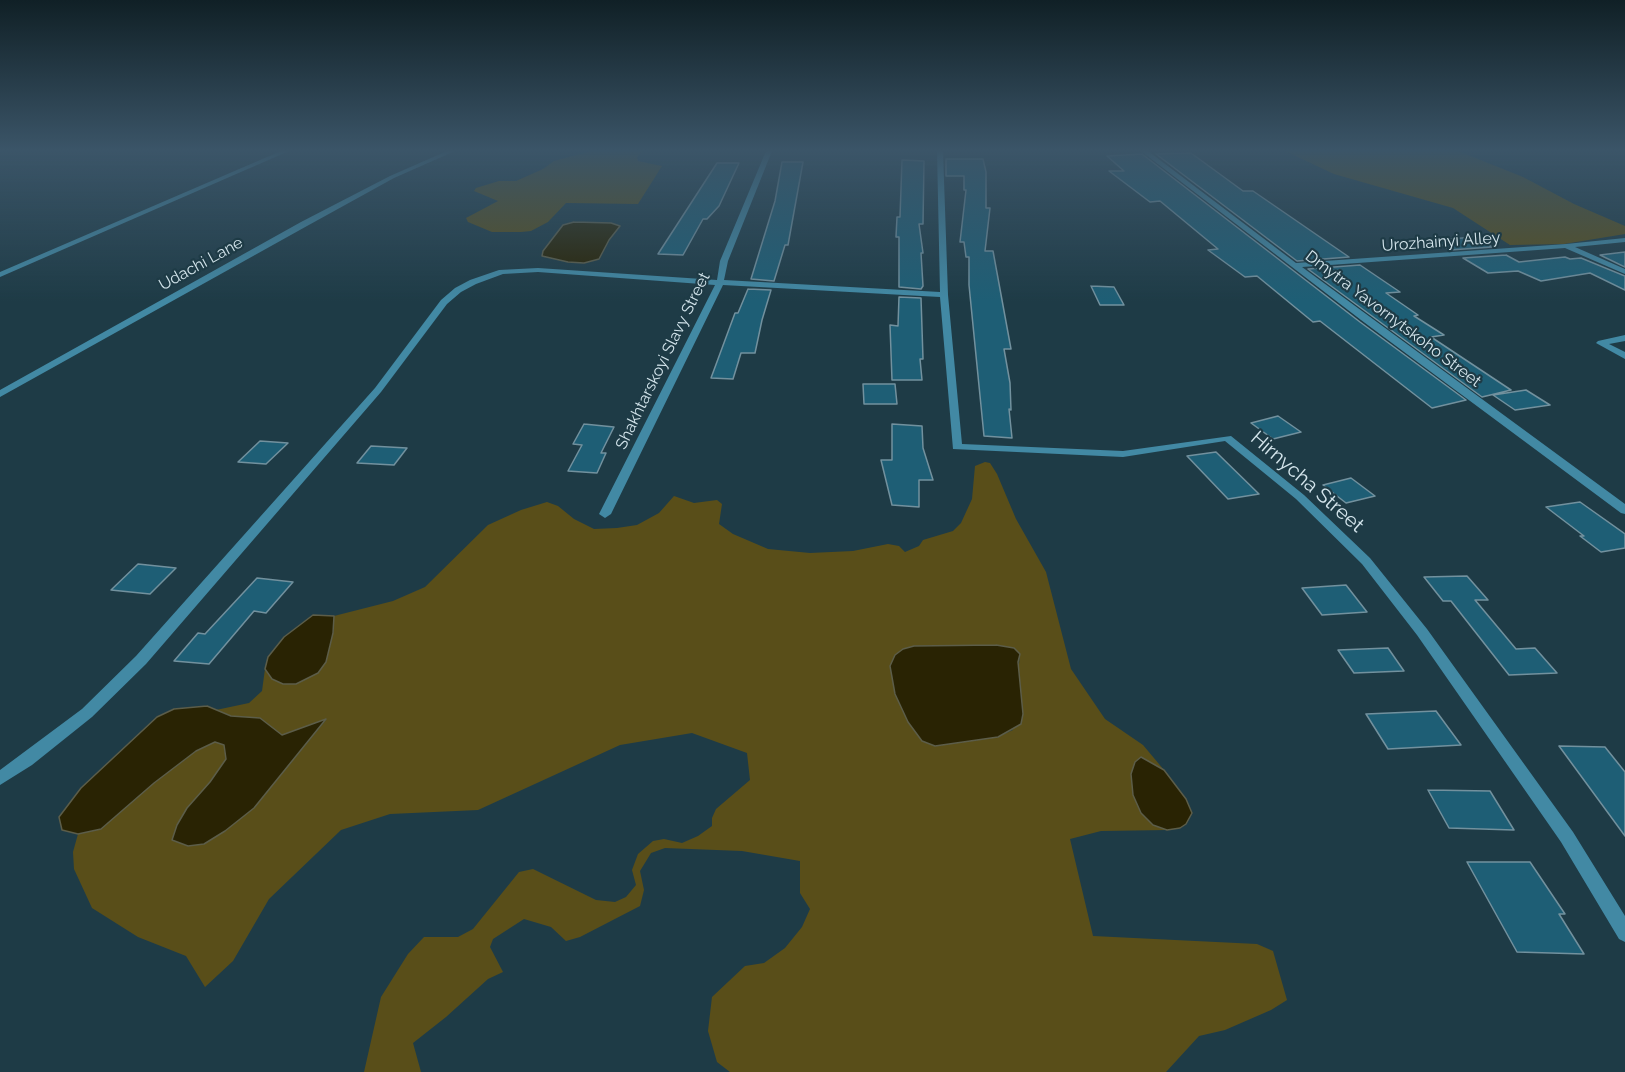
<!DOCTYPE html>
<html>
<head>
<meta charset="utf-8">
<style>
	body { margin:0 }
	canvas { display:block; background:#1e3b46 }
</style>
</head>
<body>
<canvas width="1625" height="1072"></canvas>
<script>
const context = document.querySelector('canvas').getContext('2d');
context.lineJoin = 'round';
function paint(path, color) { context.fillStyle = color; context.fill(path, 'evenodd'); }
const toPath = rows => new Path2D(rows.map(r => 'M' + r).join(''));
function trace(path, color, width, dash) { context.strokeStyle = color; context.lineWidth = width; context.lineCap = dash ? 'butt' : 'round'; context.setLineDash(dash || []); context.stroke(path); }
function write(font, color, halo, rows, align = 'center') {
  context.font = font + ' Raleway,sans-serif'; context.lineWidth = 4.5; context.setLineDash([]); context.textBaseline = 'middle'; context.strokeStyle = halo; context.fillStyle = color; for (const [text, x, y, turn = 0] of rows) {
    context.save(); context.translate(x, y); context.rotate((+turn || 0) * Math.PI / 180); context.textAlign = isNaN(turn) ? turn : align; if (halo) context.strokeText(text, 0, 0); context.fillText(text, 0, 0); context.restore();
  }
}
const green = toPath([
	[591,151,643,151,637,157,638,161,662,166,638,204,566,203,548,222,531,231,521,232,492,232,468,222,466,218,498,201,474,191,476,188,499,181,516,181,543,169,554,161],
	[1285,151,1458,151,1523,177,1574,204,1625,226,1625,234,1564,244,1510,245,1453,208,1334,174],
	[985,462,990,463,997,474,1016,519,1046,572,1071,669,1105,719,1143,745,1164,770,1141,758,1153,825,1167,830,1101,831,1070,839,1093,936,1257,944,1273,951,1287,1000,1271,1010,1225,1030,1199,1036,1166,1072,730,1072,717,1062,708,1031,712,997,745,966,764,963,785,948,802,927,810,909,800,893,800,861,742,851,665,848,651,853,640,871,644,890,640,906,580,937,566,941,551,927,524,919,493,939,490,947,503,972,488,979,446,1017,413,1043,421,1072,364,1072,381,997,408,954,424,937,458,937,473,929,519,872,533,869,596,900,615,902,626,897,636,885,632,870,638,854,653,841,664,839,682,843,698,836,712,826,712,818,716,809,750,780,747,753,692,733,620,745,478,810,390,814,341,830,269,899,233,961,205,987,186,956,138,937,92,908,74,869,73,852,78,834,101,829,154,783,196,751,215,742,224,744,226,759,210,782,254,808,326,720,282,735,260,718,231,716,216,710,249,703,262,691,265,669,272,679,326,662,333,633,334,616,393,601,425,587,488,525,521,510,547,502,558,506,574,519,594,529,617,528,637,525,659,513,674,496,694,503,717,500,722,504,719,524,733,534,768,549,810,553,853,551,888,544,899,546,905,552,919,546,923,540,953,531,961,523,972,499,975,466],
	[996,645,1020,653,1013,730,998,737,935,746,903,649,914,646]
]);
const water = toPath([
	[574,222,611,223,620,226,609,240,599,259,584,263,568,262,542,256,543,251,563,225,574,222],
	[313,615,334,616,333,633,326,662,318,673,296,684,283,684,272,679,265,669,268,657,284,637,313,615],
	[996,645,1014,648,1020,654,1018,662,1023,714,1021,724,998,737,935,746,922,741,908,722,895,694,890,666,895,655,903,649,914,646,996,645],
	[207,706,231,716,260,718,282,735,326,719,254,808,225,831,204,844,188,846,172,840,177,825,187,808,210,782,226,759,224,745,215,742,196,751,154,783,101,829,78,834,62,830,59,817,81,788,157,717,174,709,207,706],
	[1141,757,1164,770,1186,799,1192,813,1186,824,1180,828,1167,830,1153,825,1141,813,1133,795,1131,774,1135,762,1141,757]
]);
const building = toPath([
	[1191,153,1243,191,1253,191,1349,257,1297,261,1156,154,1191,153],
	[1142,154,1360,322,1466,400,1432,408,1320,321,1313,322,1257,276,1245,277,1208,250,1218,249,1160,201,1150,202,1109,171,1124,171,1107,156,1142,154],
	[946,159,983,159,986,172,986,208,990,208,985,251,993,251,1011,349,1004,349,1010,383,1011,410,1009,409,1012,438,984,436,969,285,969,257,966,257,964,242,960,242,966,190,964,190,964,176,946,176,946,159],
	[902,160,924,161,923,224,919,224,923,253,921,253,923,286,921,289,899,287,899,237,896,237,897,217,900,217,902,160],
	[782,162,803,162,788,245,785,245,774,281,751,279,775,201,782,162],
	[717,163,739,163,719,206,707,219,703,219,683,255,658,254,717,163],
	[1476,237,1492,247,1450,250,1434,240,1476,237],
	[1625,252,1625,267,1600,255,1625,252],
	[1506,255,1519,262,1565,257,1570,259,1581,258,1625,276,1625,290,1590,273,1541,281,1518,271,1488,273,1463,258,1506,255],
	[1360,265,1400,292,1386,293,1418,315,1414,316,1444,335,1431,337,1511,390,1482,397,1308,269,1360,265],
	[1091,286,1114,287,1124,305,1100,305,1091,286],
	[748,289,771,290,762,320,755,353,741,353,733,379,711,378,735,313,738,313,748,289],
	[899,297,921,298,923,359,920,359,922,380,892,380,890,325,898,326,899,297],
	[863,384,895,384,897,404,864,404,863,384],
	[1526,390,1550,405,1515,410,1493,395,1526,390],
	[1278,416,1301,432,1273,439,1251,423,1278,416],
	[584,424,614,427,601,453,606,453,597,473,568,471,582,445,573,444,584,424],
	[892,424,922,426,923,448,933,480,919,480,919,507,892,505,881,460,892,460,892,424],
	[260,441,288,443,266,464,238,462,260,441],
	[371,446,407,448,394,465,357,463,371,446],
	[1216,452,1259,494,1228,499,1187,456,1216,452],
	[1351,478,1375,496,1346,503,1323,485,1351,478],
	[1580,502,1625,534,1625,548,1601,552,1580,536,1584,536,1546,507,1580,502],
	[138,564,176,568,150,594,111,590,138,564],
	[1467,576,1488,600,1475,600,1516,649,1535,648,1557,673,1509,675,1451,601,1443,601,1424,577,1467,576],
	[257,578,293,582,266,613,254,611,209,664,174,661,198,633,205,634,257,578],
	[1346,585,1367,612,1322,615,1302,588,1346,585],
	[1388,648,1404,671,1354,673,1338,650,1388,648],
	[1436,711,1461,745,1388,749,1366,714,1436,711],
	[1559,746,1605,747,1625,772,1625,836,1559,746],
	[1428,790,1490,791,1514,830,1449,828,1428,790],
	[1467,862,1530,862,1565,914,1559,914,1584,954,1517,952,1467,862]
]);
const street = toPath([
	[281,151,289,151,0,277,0,272,281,151],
	[447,151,455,151,394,178,307,226,0,397,0,390,301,222,390,176,447,151],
	[766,151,772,151,728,261,724,280,940,292,937,151,943,151,948,295,962,444,1123,451,1231,436,1304,495,1370,558,1427,629,1573,832,1625,916,1625,942,1619,939,1561,842,1417,635,1362,564,1296,499,1225,441,1123,457,953,449,940,297,723,285,611,514,605,518,599,514,715,285,538,272,503,274,476,284,461,292,447,304,381,392,146,664,92,717,32,765,0,785,0,770,82,709,136,656,375,388,441,300,455,288,470,280,499,270,538,268,717,280,720,261,766,151],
	[1141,151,1148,151,1296,263,1566,244,1625,238,1625,242,1575,247,1625,269,1625,274,1565,248,1302,267,1625,504,1625,514,1621,513,1361,320,1141,151],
	[1625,335,1625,341,1609,344,1625,352,1625,359,1596,343,1598,341,1625,335]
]);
const farStreetnames = [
	["Urozhainyi Alley",1441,242,-4],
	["Udachi Lane",201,264,-29],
	["Dmytra Yavornytskoho Street",1393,319,37],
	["Shakhtarskoyi Slavy Street",663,361,-64]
];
const streetNames = [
	["Hirnycha Street",1307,482,41]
];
paint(green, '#594e19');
paint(water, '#292303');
trace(water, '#5c5d49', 1.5);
paint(building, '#1e5e75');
trace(building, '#72919e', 1.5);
paint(street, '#4289a4');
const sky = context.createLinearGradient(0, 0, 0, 301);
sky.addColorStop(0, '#102026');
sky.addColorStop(0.5, '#3b5568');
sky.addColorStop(1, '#3b556800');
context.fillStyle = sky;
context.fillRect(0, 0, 1625, 301);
write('16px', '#d4e5ec', '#1e3b46', farStreetnames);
write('20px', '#d4e5ec', '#1e3b46', streetNames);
</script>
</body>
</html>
